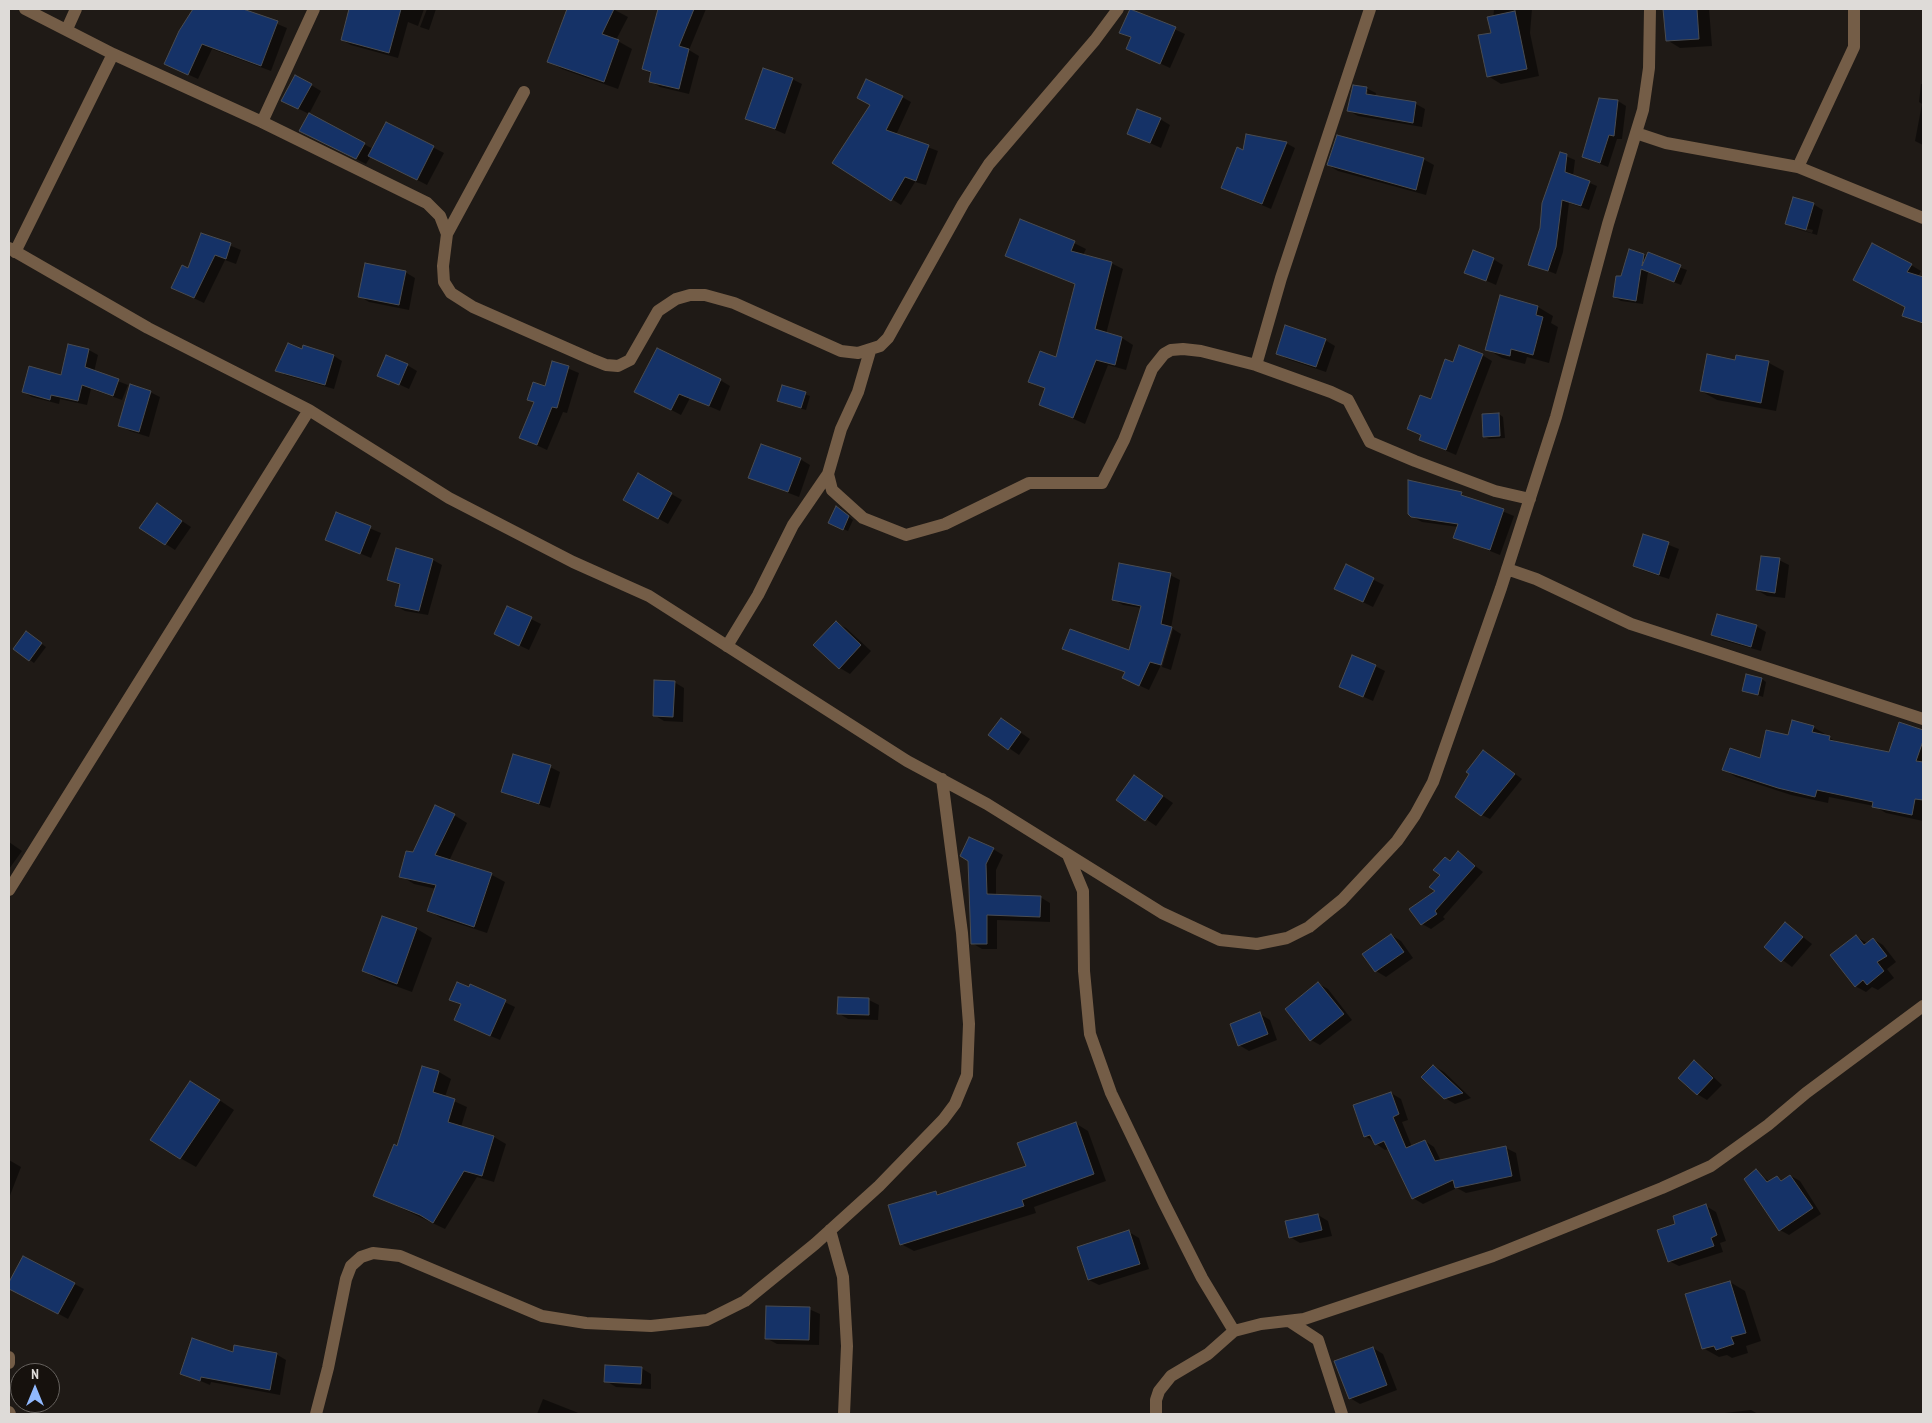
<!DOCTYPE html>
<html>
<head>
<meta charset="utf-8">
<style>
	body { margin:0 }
	#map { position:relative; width:1932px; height:1423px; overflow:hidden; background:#1f1a16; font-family:"PT Sans Narrow",sans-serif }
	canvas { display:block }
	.frame { position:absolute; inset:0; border:10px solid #dedbd8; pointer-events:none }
	.north { position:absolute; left:10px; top:1363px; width:50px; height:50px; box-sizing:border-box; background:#16110d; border:1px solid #66625e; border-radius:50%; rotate:0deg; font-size:14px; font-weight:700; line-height:20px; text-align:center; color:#dedbd8 }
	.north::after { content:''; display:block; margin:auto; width:18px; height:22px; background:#90b8fd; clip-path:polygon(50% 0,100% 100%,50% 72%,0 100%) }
</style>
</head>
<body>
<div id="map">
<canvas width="1932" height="1423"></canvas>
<div class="frame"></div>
<div class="north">N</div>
</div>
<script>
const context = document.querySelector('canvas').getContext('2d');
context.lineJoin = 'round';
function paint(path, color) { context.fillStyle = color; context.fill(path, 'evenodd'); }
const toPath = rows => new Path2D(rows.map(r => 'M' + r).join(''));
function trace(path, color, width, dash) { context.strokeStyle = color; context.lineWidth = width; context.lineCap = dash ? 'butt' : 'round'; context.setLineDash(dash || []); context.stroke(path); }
const shadow = toPath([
	[194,9,231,9,244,16,246,11,287,28,271,71,212,49,198,79,176,69,180,32],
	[362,9,424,9,418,26,408,22,398,58,351,45,342,40],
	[427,9,436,9,429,30,420,27],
	[565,9,613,9,628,17,616,40,632,49,618,89,562,69,549,62,567,10],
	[659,9,706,9,689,50,699,56,689,94,660,87,650,81,652,74,643,69],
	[1131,9,1185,34,1170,68,1127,48,1132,38,1121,32],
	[1494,9,1532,9,1530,33,1539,76,1501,84,1488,76],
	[1665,9,1709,9,1712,46,1680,48,1667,40],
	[792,79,802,84,785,134,747,118],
	[1921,84,1923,84,1923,145,1915,141,1922,104,1919,102],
	[311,85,321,91,309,114,293,106],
	[1366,88,1376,93,1375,97,1416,104,1425,109,1422,127,1358,116,1349,111],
	[1365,90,1368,90,1366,100],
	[902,97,911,102,896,135,938,151,926,185,915,182,901,205,834,162],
	[1618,101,1626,106,1622,139,1617,139,1608,167,1583,157],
	[1160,119,1170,125,1161,148,1128,133],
	[386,123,444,153,427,185,371,156,366,164,311,136,364,144,373,149],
	[1286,143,1295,148,1271,209,1222,188,1244,152],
	[1561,154,1575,160,1573,176,1597,186,1589,210,1569,203,1563,252,1556,274,1530,264],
	[1423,159,1434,165,1426,195,1338,171,1328,165],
	[1813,204,1823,210,1817,235,1797,229,1787,224],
	[1796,226,1813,230,1812,233,1796,228],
	[202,234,241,250,236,264,225,260,204,303,183,293],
	[1074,243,1086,249,1083,255,1111,263,1123,269,1106,334,1122,338,1133,345,1126,370,1108,365,1085,424,1040,404,1046,389,1030,381,1057,359,1076,285,1006,256],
	[1644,255,1687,270,1681,285,1648,272,1643,304,1621,301,1614,297],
	[1493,259,1503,265,1496,285,1466,272],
	[1911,265,1921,271,1918,277,1923,279,1923,324,1904,315,1906,307,1865,285],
	[405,272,415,278,409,310,369,302,359,296],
	[1538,307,1553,316,1551,323,1558,327,1549,363,1527,357,1525,364,1502,358,1487,349],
	[1325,340,1335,346,1326,372,1287,359,1277,353],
	[69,346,89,350,98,355,94,372,128,385,122,400,91,389,87,405,60,399,59,404,32,397,23,392,62,377],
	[302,350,334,356,342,361,334,389,285,375,277,370],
	[1482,355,1492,361,1456,455,1421,440,1422,436,1408,429,1431,401,1453,363],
	[1736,361,1769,363,1784,371,1776,411,1717,400,1701,391],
	[553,362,579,373,567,413,563,412,547,450,521,438,546,387],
	[407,365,417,371,409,389,379,375],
	[720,380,730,386,720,411,690,398,681,415,646,397],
	[783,386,810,396,806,410,783,403],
	[150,392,160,397,149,437,130,431,120,426],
	[1499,414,1503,417,1505,438,1489,439,1485,437],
	[800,459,810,465,799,497,750,478],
	[638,475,682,500,668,524,624,499],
	[1461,494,1514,516,1500,555,1455,537,1458,527,1422,522,1411,516],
	[840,510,853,520,848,531,834,525],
	[167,511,191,527,175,550,141,528],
	[336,514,381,533,371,558,326,539],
	[1644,535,1679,549,1669,579,1644,571,1634,566],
	[433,560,442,565,428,615,405,611,396,606,401,586,389,580],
	[1779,560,1789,565,1785,598,1767,596,1757,590],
	[1346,566,1384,585,1373,607,1346,594],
	[1170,575,1180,580,1171,628,1173,629,1170,629,1160,667,1149,690,1134,683,1126,673,1064,649,1130,651,1142,608,1123,605,1113,599],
	[531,619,541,624,529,650,506,639],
	[836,623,846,628,871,651,850,674,840,668],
	[1756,626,1766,632,1761,651,1722,640,1712,634],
	[1173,629,1181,634,1171,670,1162,667],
	[31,636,46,647,34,663,15,649],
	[1375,666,1385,671,1373,701,1341,687],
	[1762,679,1766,682,1763,697,1743,690],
	[674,682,684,688,683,722,664,721,654,715],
	[1001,719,1030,739,1019,755,990,735],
	[1900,724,1923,731,1923,821,1886,813,1874,806,1829,797,1828,803,1791,795,1736,777,1724,770,1761,760,1789,737,1813,727,1825,734,1825,736,1840,743,1890,754],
	[1491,756,1522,779,1490,819,1482,815],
	[550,767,560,772,550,808,513,797,503,791],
	[1144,783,1173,803,1156,826,1118,800],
	[454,815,467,823,449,861,492,875,505,882,487,933,441,918,428,910,436,889,414,884,401,876,413,854],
	[9,842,22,851,9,869],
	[993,849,1003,855,996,870,996,895,1040,897,1050,903,1050,922,997,920,997,949,982,949,972,943,969,860],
	[1459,853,1483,872,1443,917,1445,919,1431,929,1422,924,1451,862],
	[383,917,417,929,432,938,412,992,379,980,364,971],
	[1786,924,1812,944,1792,967,1765,947],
	[1391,935,1401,941,1413,958,1386,977,1376,971],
	[1857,937,1867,943,1873,939,1883,945,1896,962,1887,969,1894,978,1878,990,1872,987,1866,992,1855,986],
	[1319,984,1328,989,1352,1020,1320,1045,1311,1040],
	[471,986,515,1007,500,1040,465,1025,462,1005,451,999],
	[869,1000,879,1005,878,1020,848,1019,838,1013],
	[1260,1014,1270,1020,1277,1040,1249,1051,1239,1045],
	[1694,1062,1704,1068,1722,1085,1707,1100,1697,1094],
	[1434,1066,1444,1072,1471,1098,1455,1104,1445,1098],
	[423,1067,439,1072,451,1079,445,1097,467,1107,461,1127,494,1137,506,1144,494,1182,477,1177,445,1229,374,1195,398,1148],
	[206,1091,234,1110,196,1167,180,1158],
	[1391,1093,1401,1099,1408,1120,1402,1122,1412,1147,1425,1141,1434,1147,1441,1161,1506,1148,1516,1153,1521,1181,1466,1193,1457,1188,1423,1204,1413,1198,1389,1149,1385,1150,1365,1136],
	[1075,1123,1088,1131,1106,1181,1034,1207,1036,1213,914,1251,901,1244,935,1192,940,1195,1027,1167],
	[9,1160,21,1167,9,1198],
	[1756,1171,1770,1182,1777,1177,1783,1181,1791,1176,1800,1181,1821,1214,1789,1235,1780,1230],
	[1706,1206,1716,1212,1726,1241,1720,1243,1723,1252,1679,1266,1669,1261,1677,1224],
	[1318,1215,1328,1221,1332,1236,1300,1243,1290,1237],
	[1129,1232,1139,1238,1149,1269,1099,1285,1089,1280],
	[23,1257,84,1289,68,1319,9,1287],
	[1730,1282,1745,1291,1761,1341,1746,1346,1748,1353,1732,1358,1727,1355,1719,1357,1703,1348],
	[809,1309,820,1314,819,1345,777,1344,766,1338],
	[1373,1348,1383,1354,1397,1390,1360,1404,1350,1398],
	[234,1354,276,1354,286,1360,280,1395,211,1382,210,1385,182,1373],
	[641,1368,651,1374,651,1389,616,1387,606,1381],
	[543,1399,576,1412,580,1414,537,1414],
	[1751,1410,1758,1414,1716,1414]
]);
const building = toPath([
	[193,9,243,9,278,21,261,66,202,44,188,75,164,64,179,31,193,9],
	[349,9,401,9,389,53,341,40,349,9],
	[567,9,614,9,602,34,619,40,604,82,547,62,567,9],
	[658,9,694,9,679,46,689,49,679,89,649,82,651,72,642,69,658,9],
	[1130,9,1176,27,1160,64,1126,49,1131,37,1119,33,1130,9],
	[1663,9,1697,9,1699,39,1666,41,1663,9],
	[1515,11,1527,69,1487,77,1478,35,1491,33,1487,17,1515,11],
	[763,68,793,78,775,129,745,119,763,68],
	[295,75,312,84,298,109,281,101,295,75],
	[866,79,903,96,886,130,929,145,916,181,905,177,891,201,832,163,870,105,857,98,866,79],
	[1353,85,1367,87,1366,94,1416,102,1413,123,1347,111,1353,85],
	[1599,98,1618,100,1614,136,1609,135,1600,163,1582,157,1599,98],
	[1137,109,1161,118,1150,143,1127,134,1137,109],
	[309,113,365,143,356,159,299,131,309,113],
	[386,122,434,146,417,180,368,156,386,122],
	[1246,134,1287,142,1262,204,1221,188,1237,147,1243,150,1246,134],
	[1337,135,1424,158,1416,190,1327,165,1337,135],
	[1560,152,1567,154,1565,172,1590,181,1581,206,1562,200,1556,247,1548,271,1528,265,1540,228,1542,203,1560,152],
	[1793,197,1814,203,1806,230,1785,224,1793,197],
	[1020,219,1075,241,1071,251,1112,262,1095,329,1122,337,1115,365,1096,360,1073,418,1039,405,1045,388,1028,382,1040,351,1056,357,1075,284,1005,256,1020,219],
	[201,233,231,243,226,259,215,255,194,298,171,288,182,265,188,268,201,233],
	[1872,243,1912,264,1907,272,1923,277,1923,323,1902,316,1905,307,1853,280,1872,243],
	[1629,249,1644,254,1642,266,1648,252,1681,265,1674,282,1641,269,1636,301,1613,297,1616,276,1621,276,1629,249],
	[1473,250,1494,258,1486,281,1464,273,1473,250],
	[365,263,406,271,399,305,358,297,365,263],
	[1500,295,1538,306,1536,315,1543,317,1533,355,1511,349,1510,356,1485,350,1500,295],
	[1285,325,1326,339,1316,367,1276,354,1285,325],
	[288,343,302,349,303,345,334,355,325,385,275,371,288,343],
	[68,344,89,349,85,367,119,379,113,396,82,385,78,401,51,395,50,400,22,392,29,366,61,375,68,344],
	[1459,345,1483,354,1446,450,1419,440,1421,435,1407,429,1420,395,1431,399,1445,359,1453,362,1459,345],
	[657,348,721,379,709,406,679,394,671,410,634,392,657,348],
	[1707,354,1735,360,1736,355,1769,361,1761,403,1700,391,1707,354],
	[386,355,408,364,399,385,377,376,386,355],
	[552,361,569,366,557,408,552,407,537,445,519,438,534,402,527,400,533,382,545,386,552,361],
	[130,384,151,391,139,432,118,426,130,384],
	[782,385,806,392,801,408,777,401,782,385],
	[1499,413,1500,436,1483,437,1482,414,1499,413],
	[761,444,801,458,788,492,748,478,761,444],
	[638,473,672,493,658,519,623,500,638,473],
	[1408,480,1462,492,1461,495,1504,509,1490,550,1453,538,1458,524,1411,517,1408,514,1408,480],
	[157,503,182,521,165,545,139,528,157,503],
	[836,506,849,516,843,530,828,523,836,506],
	[336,512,371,526,360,554,325,540,336,512],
	[1643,534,1669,542,1659,575,1633,566,1643,534],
	[396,548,433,559,419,611,395,606,400,584,387,580,396,548],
	[1761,556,1780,558,1775,593,1756,590,1761,556],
	[1119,563,1171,573,1161,624,1172,627,1161,665,1150,662,1139,686,1122,678,1125,672,1062,649,1070,629,1129,650,1141,606,1112,600,1119,563],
	[1346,564,1374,578,1363,602,1334,589,1346,564],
	[507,606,532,617,519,646,494,634,507,606],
	[1717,614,1757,625,1751,647,1711,635,1717,614],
	[836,621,861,645,839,669,813,645,836,621],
	[26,631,42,643,29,661,13,649,26,631],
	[1352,655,1376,665,1363,697,1339,687,1352,655],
	[1746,674,1762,678,1758,695,1742,691,1746,674],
	[654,680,675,681,673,717,653,716,654,680],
	[1001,718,1021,732,1008,750,988,735,1001,718],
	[1792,720,1814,726,1812,732,1830,736,1829,740,1889,752,1899,722,1923,730,1923,741,1916,761,1923,762,1923,800,1915,799,1912,815,1872,807,1873,802,1817,790,1815,797,1778,788,1722,770,1730,748,1760,758,1766,730,1788,735,1792,720],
	[1483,750,1515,774,1481,816,1455,797,1469,774,1466,772,1483,750],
	[513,754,551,765,539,804,501,792,513,754],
	[1134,775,1163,796,1145,821,1116,800,1134,775],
	[435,805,455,814,435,855,492,873,474,927,427,911,436,885,399,877,406,851,413,852,435,805],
	[969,837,994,848,986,864,987,894,1041,896,1040,917,987,915,987,944,971,944,968,861,960,856,969,837],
	[1458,851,1475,866,1435,911,1437,914,1421,925,1409,909,1435,891,1429,887,1440,875,1433,870,1445,857,1450,861,1458,851],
	[382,916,417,928,397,984,362,971,382,916],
	[1785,922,1803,937,1781,962,1764,947,1785,922],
	[1391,934,1404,952,1375,972,1362,954,1391,934],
	[1856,935,1864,945,1873,938,1887,956,1877,962,1884,971,1867,985,1863,980,1855,987,1830,955,1856,935],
	[457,982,469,987,470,984,506,1000,490,1036,454,1020,461,1004,449,1000,457,982],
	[1318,982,1344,1014,1310,1041,1285,1009,1318,982],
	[838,997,869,998,869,1015,837,1014,838,997],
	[1260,1012,1268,1034,1238,1046,1230,1024,1260,1012],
	[1694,1060,1713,1078,1697,1095,1678,1078,1694,1060],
	[1433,1065,1463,1093,1444,1099,1421,1077,1433,1065],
	[422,1066,439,1071,433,1092,455,1099,448,1122,494,1136,482,1176,464,1171,433,1223,420,1215,373,1196,394,1144,397,1146,422,1066],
	[190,1081,220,1100,180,1159,150,1140,190,1081],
	[1391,1092,1399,1114,1393,1117,1406,1148,1425,1140,1435,1161,1506,1146,1512,1176,1455,1188,1453,1180,1412,1199,1384,1141,1375,1145,1370,1135,1364,1137,1353,1105,1391,1092],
	[1076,1122,1094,1174,1022,1200,1024,1206,900,1245,888,1205,936,1191,937,1195,1026,1166,1017,1143,1076,1122],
	[1756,1169,1767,1182,1777,1176,1781,1181,1790,1175,1813,1208,1779,1231,1744,1179,1756,1169],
	[1706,1204,1717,1235,1711,1238,1714,1246,1668,1262,1657,1230,1675,1224,1673,1216,1706,1204],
	[1318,1214,1322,1230,1289,1238,1285,1221,1318,1214],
	[1129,1230,1140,1264,1088,1280,1077,1247,1129,1230],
	[23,1256,75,1283,58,1314,9,1289,9,1282,23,1256],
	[1730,1281,1746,1333,1731,1337,1734,1344,1716,1350,1714,1346,1702,1349,1685,1294,1730,1281],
	[766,1306,810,1307,809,1340,765,1339,766,1306],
	[192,1338,233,1352,234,1345,277,1353,270,1390,201,1377,200,1381,180,1374,192,1338],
	[1373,1347,1387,1385,1349,1399,1334,1361,1373,1347],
	[605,1365,642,1367,641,1384,604,1382,605,1365]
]);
const street = toPath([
	[25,9,113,54,262,122,427,203,440,216,447,234,443,266,444,282,451,293,473,307,591,359,606,365,618,366,630,360,658,311,676,299,690,295,705,295,734,303,841,351,858,353,880,346,888,338,963,204,989,164,1095,40,1118,9],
	[67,29,76,9],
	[262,122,314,9],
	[1636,133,1666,143,1798,167,1923,218],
	[1798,167,1854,47,1854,9],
	[447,234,524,92],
	[9,248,148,328,309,410,449,498,573,562,649,596,907,761,987,804,1162,913,1220,940,1257,944,1287,938,1309,927,1342,900,1397,841,1415,815,1433,782,1501,588,1556,417,1608,224,1643,110,1649,68,1650,9],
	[15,252,113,54],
	[870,351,858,392,841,429,828,474,832,490,863,518,906,535,945,524,1029,483,1102,483,1124,440,1152,369,1164,354,1171,350,1183,349,1201,351,1256,365,1331,392,1348,400,1370,442,1415,461,1495,491,1530,499],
	[1256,365,1281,278,1370,9],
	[1507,569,1536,579,1631,624,1923,719],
	[727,646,758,595,793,525,828,474],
	[1068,855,1083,891,1084,971,1090,1034,1111,1093,1163,1201,1202,1278,1234,1331],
	[9,890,309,410],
	[830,1230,843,1277,847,1346,844,1414],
	[1289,1321,1318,1340,1342,1414],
	[9,1357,9,1363],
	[9,1412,10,1414],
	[316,1414,328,1368,346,1279,351,1266,361,1257,373,1253,400,1256,542,1316,586,1323,651,1326,707,1320,745,1301,815,1244,879,1186,943,1120,955,1104,967,1075,969,1024,962,933,942,779],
	[1156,1414,1156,1400,1159,1391,1171,1376,1208,1354,1234,1331,1261,1324,1304,1319,1493,1256,1662,1188,1711,1166,1768,1125,1806,1093,1923,1006]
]);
paint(shadow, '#0007');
paint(building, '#153267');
trace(building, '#494c52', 1);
trace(street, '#745d47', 12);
</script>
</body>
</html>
